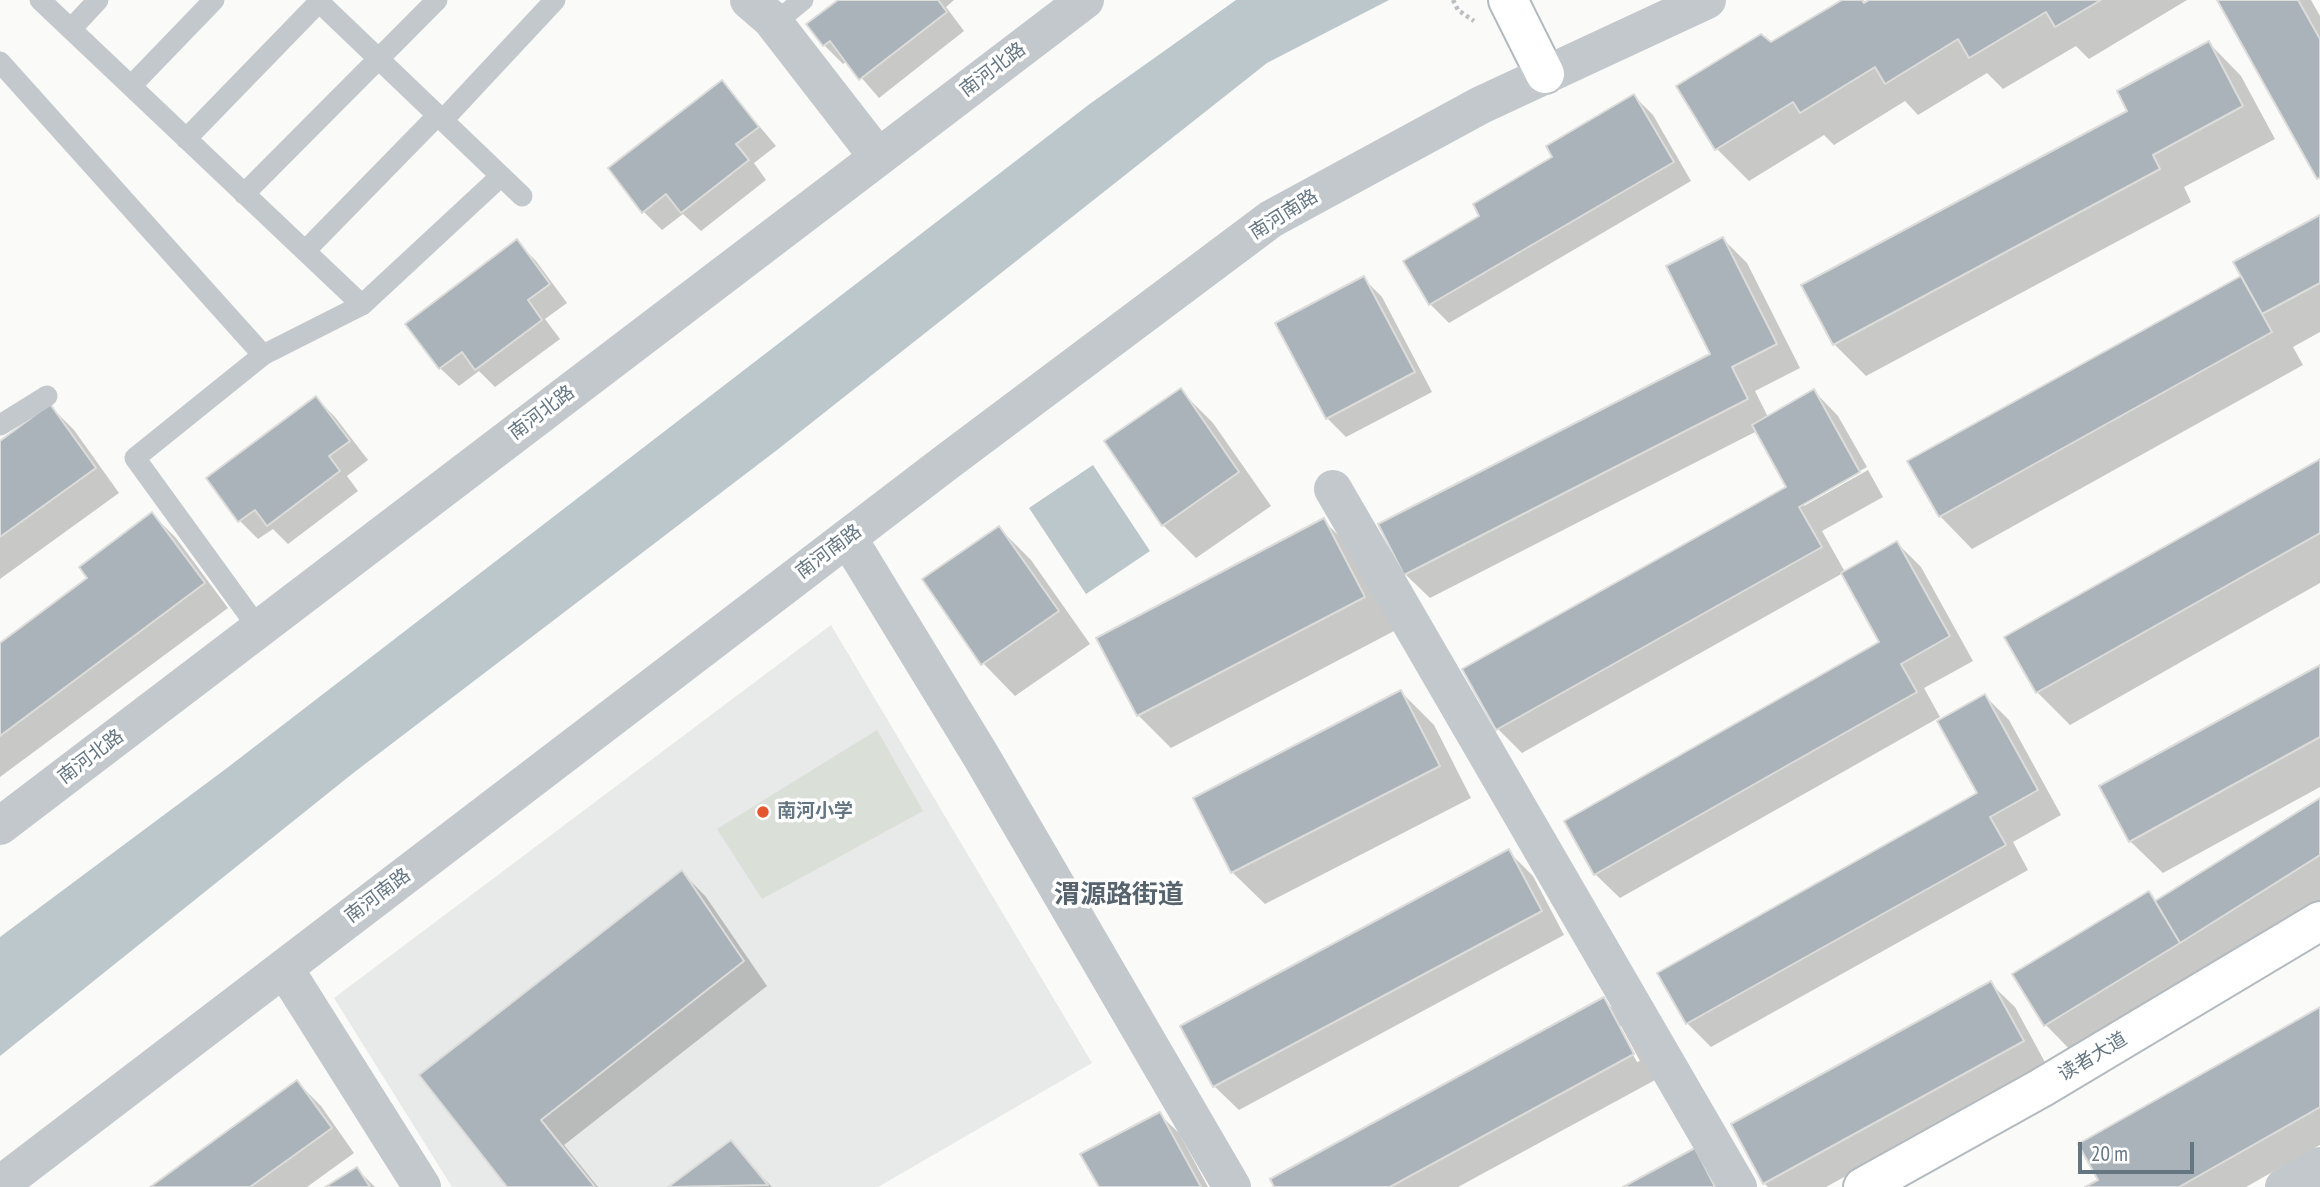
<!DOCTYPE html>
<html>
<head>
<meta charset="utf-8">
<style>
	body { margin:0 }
	#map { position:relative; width:2320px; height:1187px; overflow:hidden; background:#fafaf8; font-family:"PT Sans Narrow",sans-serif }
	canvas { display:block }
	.scale { position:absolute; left:2078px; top:1142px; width:116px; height:32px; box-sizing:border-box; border:4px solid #657683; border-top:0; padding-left:9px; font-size:21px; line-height:24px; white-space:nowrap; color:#657683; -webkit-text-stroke:5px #fff; paint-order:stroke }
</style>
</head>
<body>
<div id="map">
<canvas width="2320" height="1187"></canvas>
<div class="scale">20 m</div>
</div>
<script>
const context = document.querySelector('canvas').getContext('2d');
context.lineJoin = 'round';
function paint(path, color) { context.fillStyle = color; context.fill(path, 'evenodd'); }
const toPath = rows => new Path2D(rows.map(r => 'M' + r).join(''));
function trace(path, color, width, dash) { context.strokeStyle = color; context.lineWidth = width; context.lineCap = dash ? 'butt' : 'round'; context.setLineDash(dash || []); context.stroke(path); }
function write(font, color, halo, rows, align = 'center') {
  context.font = font + ' "PT Sans Narrow","Noto Sans SC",sans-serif'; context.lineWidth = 7; context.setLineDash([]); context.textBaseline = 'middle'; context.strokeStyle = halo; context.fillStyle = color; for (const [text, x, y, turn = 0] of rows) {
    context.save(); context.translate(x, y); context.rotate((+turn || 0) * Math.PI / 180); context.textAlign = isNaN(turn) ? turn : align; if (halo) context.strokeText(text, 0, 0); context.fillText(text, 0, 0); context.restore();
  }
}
const built = toPath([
	[831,625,1092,1063,878,1187,452,1187,334,998]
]);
const green = toPath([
	[877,730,923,811,762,899,717,829]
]);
const water = toPath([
	[1236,0,1389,0,1267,63,777,450,352,774,0,1056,0,937,227,768,1091,103],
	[1093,465,1150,551,1086,594,1029,508]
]);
const shadow = toPath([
	[841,0,954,0,946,7,964,31,879,98,847,61,843,64,824,45,808,25],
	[1845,0,1863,0,1867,3,1872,0,2187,0,2089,59,2076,46,2003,89,1987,73,1918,115,1905,101,1834,145,1824,135,1749,181,1717,149,1771,44],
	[2219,0,2311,0,2320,16,2320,179],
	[2209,43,2241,76,2275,139,2184,187,2191,202,1866,376,1834,344,2130,112],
	[722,82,776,146,754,163,766,180,701,231,683,214,662,230,643,211],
	[1634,96,1653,115,1691,181,1449,323,1430,304,1555,157],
	[2320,217,2320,332,2293,347,2303,365,1972,549,1940,516],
	[1723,239,1747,263,1800,368,1755,391,1768,417,1814,391,1838,416,1867,467,1804,502,1804,506,1868,470,1883,497,1822,531,1845,572,1897,543,1921,567,1973,661,1924,688,1940,717,1620,898,1595,874,1881,643,1843,573,1522,753,1498,729,1464,670,1789,488,1757,431,1430,598,1405,574,1712,355],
	[517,242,536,261,567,303,545,319,560,339,495,387,479,371,459,386,440,368],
	[1363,278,1382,297,1432,392,1346,437,1327,418],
	[1180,390,1213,423,1271,506,1196,558,1163,525,1106,442],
	[316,398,335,417,368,460,347,476,358,491,288,544,273,529,258,539,240,521],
	[50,406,74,430,119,493,0,579,0,443],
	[2320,461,2320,583,2070,725,2037,692],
	[152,514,176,538,228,608,0,777,0,645,90,579],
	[1324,521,1356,553,1396,630,1171,748,1138,715],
	[999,528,1031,560,1090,644,1015,696,983,663],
	[2320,667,2320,787,2163,873,2130,841],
	[1401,692,1434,725,1471,798,1265,904,1232,872],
	[1985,696,2009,720,2061,815,2013,842,2028,870,1711,1047,1687,1023,1980,793],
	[2320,801,2320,906,2078,1058,2046,1025,2015,974,2148,893,2157,902],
	[1509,852,1533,876,1564,935,1239,1110,1214,1086],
	[682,872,706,897,767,986,564,1145,598,1187,509,1187,422,1075],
	[1990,983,2015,1007,2047,1066,1826,1187,1768,1187,1764,1183],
	[1603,999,1628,1023,1657,1079,1458,1187,1276,1187],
	[1617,1026,1621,1026,1640,1061,1637,1062],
	[2320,1009,2320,1145,2246,1187,2089,1187],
	[297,1082,321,1106,354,1153,307,1187,153,1187],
	[1160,1115,1179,1133,1208,1187,1101,1187],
	[730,1143,772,1187,671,1187],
	[357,1169,375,1187,329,1187]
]);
const building = toPath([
	[838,0,938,0,947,12,859,80,830,41,823,46,806,24,838,0],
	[1842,0,1862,0,1864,3,1869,0,2101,0,2055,27,2046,12,1969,58,1958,39,1885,84,1875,67,1800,113,1793,102,1715,150,1676,86,1761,34,1771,42,1842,0],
	[2217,0,2298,0,2320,39,2320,177,2317,179,2217,0],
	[2209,41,2243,106,2153,155,2160,169,1833,345,1801,285,2127,111,2117,91,2209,41],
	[722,80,759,127,736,144,749,160,681,213,666,194,642,213,608,168,722,80],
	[1634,94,1674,162,1429,305,1403,261,1479,216,1473,204,1552,157,1546,146,1634,94],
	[2320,215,2320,283,2262,314,2233,262,2320,215],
	[1723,237,1777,344,1732,367,1748,399,1404,575,1378,524,1710,354,1666,266,1723,237],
	[517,239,550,284,528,300,542,320,475,370,462,352,439,369,405,324,517,239],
	[1364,276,1415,372,1326,419,1275,323,1364,276],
	[2241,276,2272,332,1939,517,1907,461,2241,276],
	[1181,388,1239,472,1162,526,1104,441,1181,388],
	[1814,389,1860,472,1799,507,1822,547,1496,730,1462,669,1786,487,1752,425,1814,389],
	[316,396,350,441,329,456,340,471,267,526,255,510,238,522,206,478,316,396],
	[50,404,96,468,0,537,0,441,50,404],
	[2320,459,2320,533,2036,693,2004,637,2320,459],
	[152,512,205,583,0,736,0,643,87,578,79,567,152,512],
	[1324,518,1365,597,1137,716,1096,638,1324,518],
	[999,526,1059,611,981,665,922,579,999,526],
	[1897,541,1950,636,1901,664,1917,692,1594,875,1564,821,1879,642,1841,573,1897,541],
	[2320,665,2320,737,2129,842,2099,786,2320,665],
	[1401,690,1440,766,1231,873,1193,798,1401,690],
	[1985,694,2038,790,1990,817,2006,845,1686,1024,1657,973,1977,793,1937,721,1985,694],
	[2320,798,2320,855,2180,943,2155,901,2320,798],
	[1509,849,1542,911,1213,1087,1180,1026,1509,849],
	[682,870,744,961,541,1120,595,1187,507,1187,419,1075,682,870],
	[2149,891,2180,943,2044,1026,2012,974,2149,891],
	[1991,981,2024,1041,1763,1184,1731,1124,1991,981],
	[1604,997,1634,1054,1390,1187,1274,1187,1270,1179,1604,997],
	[2320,1007,2320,1107,2179,1187,2085,1187,2098,1180,2078,1144,2320,1007],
	[297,1080,332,1128,250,1187,150,1187,297,1080],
	[1160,1112,1201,1187,1099,1187,1080,1154,1160,1112],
	[731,1140,768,1185,668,1187,731,1140],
	[1695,1148,1715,1187,1623,1187,1695,1148],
	[357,1167,370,1187,325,1187,357,1167]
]);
const path = toPath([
	[1453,0,1458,10,1474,21]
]);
const service = toPath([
	[40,0,362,305],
	[317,0,522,196],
	[775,23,803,0],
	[71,29,98,0],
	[0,62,263,355],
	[131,86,214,0],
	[443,120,555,0],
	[186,139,321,0],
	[244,194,437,0],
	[305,251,438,115],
	[0,425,47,396],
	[259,629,135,458,263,355,362,305,501,176]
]);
const minor = toPath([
	[749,0,771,19,878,157],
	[1333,489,1738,1187],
	[848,538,981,756,1232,1187],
	[284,968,422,1187],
	[2284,1187,2320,1166]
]);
const tertiary = toPath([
	[0,826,1085,0],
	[0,1185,948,461,1271,219,1481,105,1707,0]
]);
const secondary = toPath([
	[1508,0,1545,74],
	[1863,1187,2041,1088,2320,921]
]);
const markers = [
	[763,812,7,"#e4572e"]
];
const streetNames = [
	["南河北路",993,70,-37],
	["南河南路",1284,215,-32],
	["南河北路",542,413,-37],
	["南河南路",829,552,-37],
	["南河北路",91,757,-37],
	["南河南路",378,896,-37],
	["读者大道",2093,1057,-31]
];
const poiNames = [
	["南河小学",777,812]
];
const districtNames = [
	["渭源路街道",1119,896]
];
paint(built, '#e8e9e9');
paint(green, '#dadfd7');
paint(water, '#bbc7cb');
paint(shadow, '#0003');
paint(building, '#aab3b9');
trace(building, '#dcdcda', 2);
trace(secondary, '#b3babf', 42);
trace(path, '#bbbfc2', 4.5, [3.5, 3.5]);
trace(service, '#c3c8cc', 21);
trace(minor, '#c3c8cc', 38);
trace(tertiary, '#c3c8cc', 38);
trace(secondary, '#fff', 38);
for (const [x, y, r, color] of markers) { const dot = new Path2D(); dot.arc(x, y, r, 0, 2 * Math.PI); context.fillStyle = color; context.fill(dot); trace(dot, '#fff', 2.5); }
write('19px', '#657683', '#fff', streetNames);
write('bold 19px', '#657683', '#fff', poiNames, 'left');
write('bold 26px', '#57646e', '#fff', districtNames);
</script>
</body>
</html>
